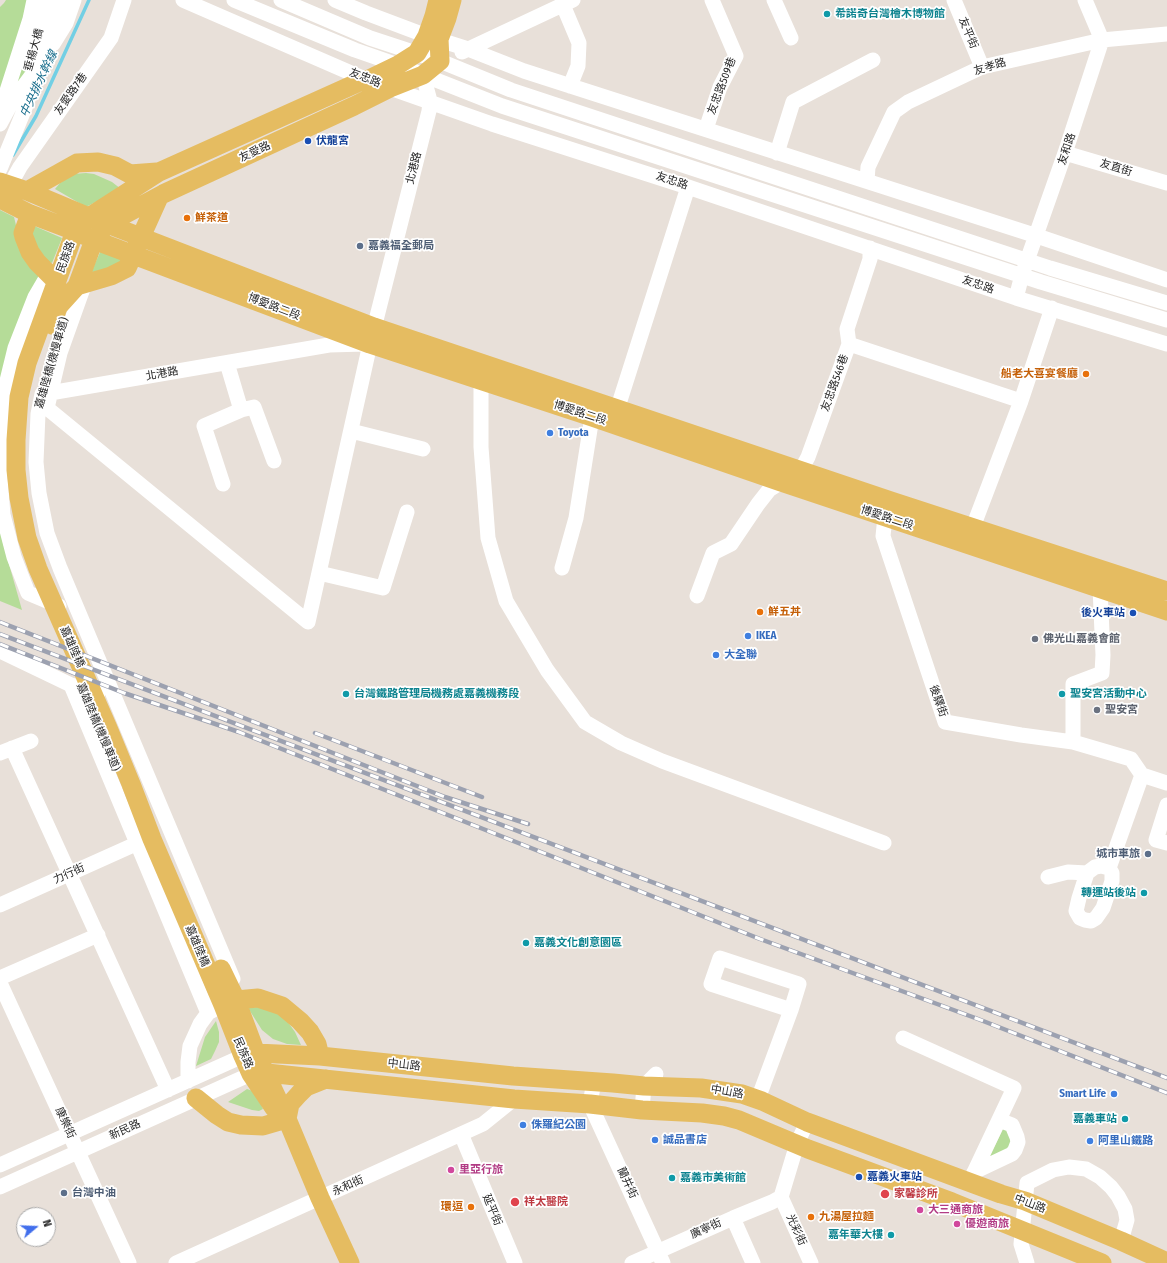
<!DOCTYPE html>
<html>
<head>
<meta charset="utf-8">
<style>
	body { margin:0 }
	#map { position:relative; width:1167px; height:1263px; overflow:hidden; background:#e8e0d9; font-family:"Fira Sans Condensed",sans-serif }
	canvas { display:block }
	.north { position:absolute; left:16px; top:1207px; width:40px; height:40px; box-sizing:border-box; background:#fff; border:1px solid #a9a9a9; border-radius:50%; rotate:71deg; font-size:11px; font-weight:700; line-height:16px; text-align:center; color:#272727 }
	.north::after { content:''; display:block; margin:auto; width:14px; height:18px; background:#426fec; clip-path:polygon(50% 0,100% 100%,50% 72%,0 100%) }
</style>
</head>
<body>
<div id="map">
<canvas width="1167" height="1263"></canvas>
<div class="north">N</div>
</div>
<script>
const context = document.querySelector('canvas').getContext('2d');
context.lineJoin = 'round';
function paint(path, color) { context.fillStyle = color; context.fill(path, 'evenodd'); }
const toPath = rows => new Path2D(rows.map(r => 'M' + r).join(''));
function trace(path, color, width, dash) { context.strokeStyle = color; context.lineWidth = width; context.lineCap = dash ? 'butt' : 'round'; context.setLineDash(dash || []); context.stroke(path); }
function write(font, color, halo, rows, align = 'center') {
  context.font = font + ' "Fira Sans Condensed","Noto Sans TC",sans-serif'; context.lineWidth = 3.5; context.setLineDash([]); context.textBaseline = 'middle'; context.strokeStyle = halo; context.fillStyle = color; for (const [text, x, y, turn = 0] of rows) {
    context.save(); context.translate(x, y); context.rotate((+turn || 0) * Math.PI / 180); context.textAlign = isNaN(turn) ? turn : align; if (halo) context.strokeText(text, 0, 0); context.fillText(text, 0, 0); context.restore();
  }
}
const green = toPath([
	[6,0,60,0,50,34,0,112,0,7,4,3],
	[86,173,94,174,112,182,121,189,86,207,55,189,60,183,73,174],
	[0,210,14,217,20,242,39,275,5,372,0,395],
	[32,225,62,238,52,263,42,259,33,248],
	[101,250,124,258,122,263,90,275],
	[0,526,3,543,22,610,0,601],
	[266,1006,285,1018,295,1032,301,1045,287,1044,273,1039,262,1030,248,1008],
	[216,1021,219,1032,219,1042,215,1051,211,1059,196,1066,205,1037],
	[247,1089,256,1092,263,1109,259,1111,252,1110,228,1102],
	[1003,1129,1010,1131,1014,1138,1009,1151,989,1158]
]);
const stream = toPath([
	[13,155,36,116,89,0]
]);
const minor = toPath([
	[183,0,367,80,492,124,688,187,1016,298,1167,344],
	[234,0,355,50,398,65,502,106,1041,282,1167,320],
	[281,0,370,38,440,61,511,90,1050,268,1167,303],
	[335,0,366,13,427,36,468,49,524,71,1037,236,1167,280],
	[774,0,791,38],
	[954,0,982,67],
	[563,5,579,43,578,66,570,86],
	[53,44,66,23,74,0],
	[462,52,573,0],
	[31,65,48,0],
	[0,109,5,97,30,19,34,0],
	[0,124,12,102,32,75],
	[706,129,720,87,736,56,712,0],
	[777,153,793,102,873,60],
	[1065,153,1167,183],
	[0,169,25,108,49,40,59,0],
	[867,181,868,167,894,112,908,102,982,67,1102,40,1167,34],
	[10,185,20,167,111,38,124,0],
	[49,273,35,297,15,348,4,393,0,477,3,515,14,557,28,593,59,606],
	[85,283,60,353,47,408,308,622,370,344,429,111,430,101,423,75],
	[1016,298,1022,275,1065,153,1102,40,1085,0],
	[849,344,1021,401],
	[481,381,481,447,488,538,506,601,547,670,585,722,621,743,662,761,884,843],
	[50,393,329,345,365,344],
	[42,394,38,414,36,462,39,493,47,533,60,568,233,979],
	[241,410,254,407,274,461],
	[617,410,688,187],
	[351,431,423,449],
	[223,484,204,426,241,410,227,363],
	[888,508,885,517,883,536,945,722,1021,735,1073,742,1131,759,1142,775,1167,783],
	[973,527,1021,401,1052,308],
	[562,568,576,518,592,417],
	[319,573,383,588,407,512],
	[697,596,713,553,731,544,758,504,769,490,801,470,808,457,849,344,847,329,870,259,870,248],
	[0,651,71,685,98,693],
	[71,685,208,1013],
	[1073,742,1073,684,1102,673,1103,655,1100,588],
	[12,748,168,1090],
	[0,753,31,741],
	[1167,805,1156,840,1167,843],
	[1101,866,1109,868,1112,873,1112,881,1103,908,1096,918,1091,921,1085,920,1080,918,1076,911,1079,898,1087,873,1095,867,1101,866],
	[1109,868,1142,775],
	[1048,877,1068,872,1087,873],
	[0,905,138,843],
	[0,978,98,935],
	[0,983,129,1263],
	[903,1038,1014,1088,970,1181],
	[188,1081,188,1062,190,1046,200,1024,208,1013,223,1005,216,998],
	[594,1081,590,1104,663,1263],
	[758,1099,791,1010,799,984,720,958,711,984,791,1010],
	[642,1110,644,1086,656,1074],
	[461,1134,515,1263],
	[0,1165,243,1056,253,1054],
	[974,1172,1012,1154,1015,1150,1018,1142,1017,1137,1012,1125,999,1120],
	[0,1187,251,1074],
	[781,1197,797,1144,807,1122],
	[781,1197,811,1263],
	[733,1218,753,1263],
	[176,1263,483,1124,514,1099],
	[632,1263,733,1218,772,1202,781,1197],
	[1027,1263,1021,1244,1027,1183,1053,1170,1069,1167,1086,1169,1100,1177,1111,1187,1118,1196,1125,1209,1127,1220,1121,1241]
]);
const major = toPath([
	[0,182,27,191,89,217,374,327,891,501,1167,591],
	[27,191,77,163,98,162,115,166,130,174,157,172],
	[0,199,30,214,75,231,94,240,370,344,592,417,781,482,1167,611],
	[30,214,23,233,24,237,30,252,37,262,57,282],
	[77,286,111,276,127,268,159,197],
	[52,325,58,307,77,286,94,240,107,224,163,194,354,106,390,88,423,75,440,61,439,39,447,18,452,0],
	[221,969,236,1000,256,1053,287,1119,290,1104,299,1094,306,1087,326,1079],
	[236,1000,258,998,282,1006,300,1021,310,1032,317,1044,320,1056],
	[256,1053,320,1056,513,1076,613,1083,644,1086,701,1088,742,1094,762,1101,807,1122,1001,1194,1025,1201,1121,1241,1167,1262],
	[257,1074,267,1073,514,1099,590,1104,642,1110,702,1113,724,1116,739,1120,808,1149,952,1202,1102,1263],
	[196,1098,217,1115,228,1122,241,1125,263,1126,287,1119],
	[350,1263,320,1198,287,1119,274,1108,251,1074,243,1056,223,1005,152,839,131,784,108,728,38,569,27,538,19,498,16,470,16,440,19,397,27,363,75,231,89,217,159,172,357,83,367,80,398,65,417,53,427,36,434,16,438,0]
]);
const rail = toPath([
	[0,622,445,797,528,824],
	[0,634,1167,1078],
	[0,644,124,693,239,732,760,939,978,1019,1167,1093],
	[315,733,482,797]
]);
const markers = [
	[827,14,4,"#0f9aa8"],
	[308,141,4,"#1a4fb4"],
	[187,218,4,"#e8710a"],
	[360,246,4,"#5c6f8a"],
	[1086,374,4,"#e8710a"],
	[550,433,4,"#3f7fe0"],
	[760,612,4,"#e8710a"],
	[1133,613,4,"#1a4fb4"],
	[748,636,4,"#3f7fe0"],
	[1035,639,4,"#6b7280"],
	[716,655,4,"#3f7fe0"],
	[346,694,4,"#0f9aa8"],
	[1062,694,4,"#0f9aa8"],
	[1097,710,4,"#6b7280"],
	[1148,854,4,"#5c6f8a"],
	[1144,893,4,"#0f9aa8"],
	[526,943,4,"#0f9aa8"],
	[1114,1094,4,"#3f7fe0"],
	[1125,1119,4,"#0f9aa8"],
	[523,1125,4,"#3f7fe0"],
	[655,1140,4,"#3f7fe0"],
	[1090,1141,4,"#3f7fe0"],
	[451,1170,4,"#d1479c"],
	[859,1177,4,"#1a4fb4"],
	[672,1178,4,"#0f9aa8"],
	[64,1193,4,"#5c6f8a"],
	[885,1194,5,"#e0444e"],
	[515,1202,5,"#e0444e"],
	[471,1207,4,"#e8710a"],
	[920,1210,4,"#d1479c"],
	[811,1217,4,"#e8710a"],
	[957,1224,4,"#d1479c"],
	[891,1235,4,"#0f9aa8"]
];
const cultureNames = [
	["希諾奇台灣檜木博物館",835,14],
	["台灣鐵路管理局機務處嘉義機務段",354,694],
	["聖安宮活動中心",1070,694],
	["轉運站後站",1136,893,"right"],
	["嘉義文化創意園區",534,943],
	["嘉義車站",1117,1119,"right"],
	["嘉義市美術館",680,1178],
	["嘉年華大樓",883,1235,"right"]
];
const streetNames = [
	["友平街",968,33,67],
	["垂楊大橋",34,50,-74],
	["友孝路",990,67,-17],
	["友忠路",365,78,22],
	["友忠路509巷",722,86,-69],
	["友愛路7巷",71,94,-55],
	["友和路",1067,149,-72],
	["友愛路",255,152,-25],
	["北港路",414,168,-76],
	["友直街",1116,168,17],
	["友忠路",672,181,18],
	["民族路",66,257,-70],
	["友忠路",978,285,19],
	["博愛路二段",274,307,21],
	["嘉雄陸橋(機慢車道)",52,363,-74],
	["北港路",162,374,-10],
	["友忠路546巷",835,383,-70],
	["博愛路二段",580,413,18],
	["博愛路二段",887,518,18],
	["嘉雄陸橋",72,647,66],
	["後驛街",938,701,71],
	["嘉雄陸橋(機慢車道)",98,727,67],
	["力行街",69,874,-24],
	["嘉雄陸橋",197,946,67],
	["民族路",243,1053,67],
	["中山路",404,1065,6],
	["中山路",727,1092,10],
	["康樂街",65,1123,65],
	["新民路",125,1130,-24],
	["蘭井街",627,1183,65],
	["永和街",348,1186,-24],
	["中山路",1030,1204,21],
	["延平街",492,1210,67],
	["廣寧街",706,1229,-24],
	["光彩街",796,1230,66]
];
const transitNames = [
	["伏龍宮",316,141],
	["後火車站",1125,613,"right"],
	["嘉義火車站",867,1177]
];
const foodNames = [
	["鮮茶道",195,218],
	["船老大喜宴餐廳",1078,374,"right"],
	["鮮五丼",768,612],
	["環逗",463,1207,"right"],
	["九湯屋拉麵",819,1217]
];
const serviceNames = [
	["嘉義福全郵局",368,246],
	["城市車旅",1140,854,"right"],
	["台灣中油",72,1193]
];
const shopNames = [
	["Toyota",558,433],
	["IKEA",756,636],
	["大全聯",724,655],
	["Smart Life",1106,1094,"right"],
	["侏羅紀公園",531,1125],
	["誠品書店",663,1140],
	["阿里山鐵路",1098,1141]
];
const worshipNames = [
	["佛光山嘉義會館",1043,639],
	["聖安宮",1105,710]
];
const hotelNames = [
	["里亞行旅",459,1170],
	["大三通商旅",928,1210],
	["優遊商旅",965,1224]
];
const healthNames = [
	["家馨診所",894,1194],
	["祥太醫院",524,1202]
];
const waterNames = [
	["中央排水幹線",39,84,-65]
];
paint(green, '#b5dc98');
trace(stream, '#72cfe4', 3.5);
trace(minor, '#fff', 15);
trace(major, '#e5bc61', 19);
trace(rail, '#9ca1b0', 4.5);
trace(rail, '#fff', 3, [9]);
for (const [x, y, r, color] of markers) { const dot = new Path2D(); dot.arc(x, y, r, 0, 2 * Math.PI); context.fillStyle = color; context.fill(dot); trace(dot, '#fff', 1.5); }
write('bold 11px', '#0d838f', '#fff', cultureNames, 'left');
write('11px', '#272727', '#fff', streetNames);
write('bold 11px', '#164399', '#fff', transitNames, 'left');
write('bold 11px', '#c56008', '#fff', foodNames, 'left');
write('bold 11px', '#4e5e75', '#fff', serviceNames, 'left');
write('bold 11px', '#366cbe', '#fff', shopNames, 'left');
write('bold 11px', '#5b616d', '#fff', worshipNames, 'left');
write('bold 11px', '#b23c85', '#fff', hotelNames, 'left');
write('bold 11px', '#be3a42', '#fff', healthNames, 'left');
write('italic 12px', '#166c8b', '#fff', waterNames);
</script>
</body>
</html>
